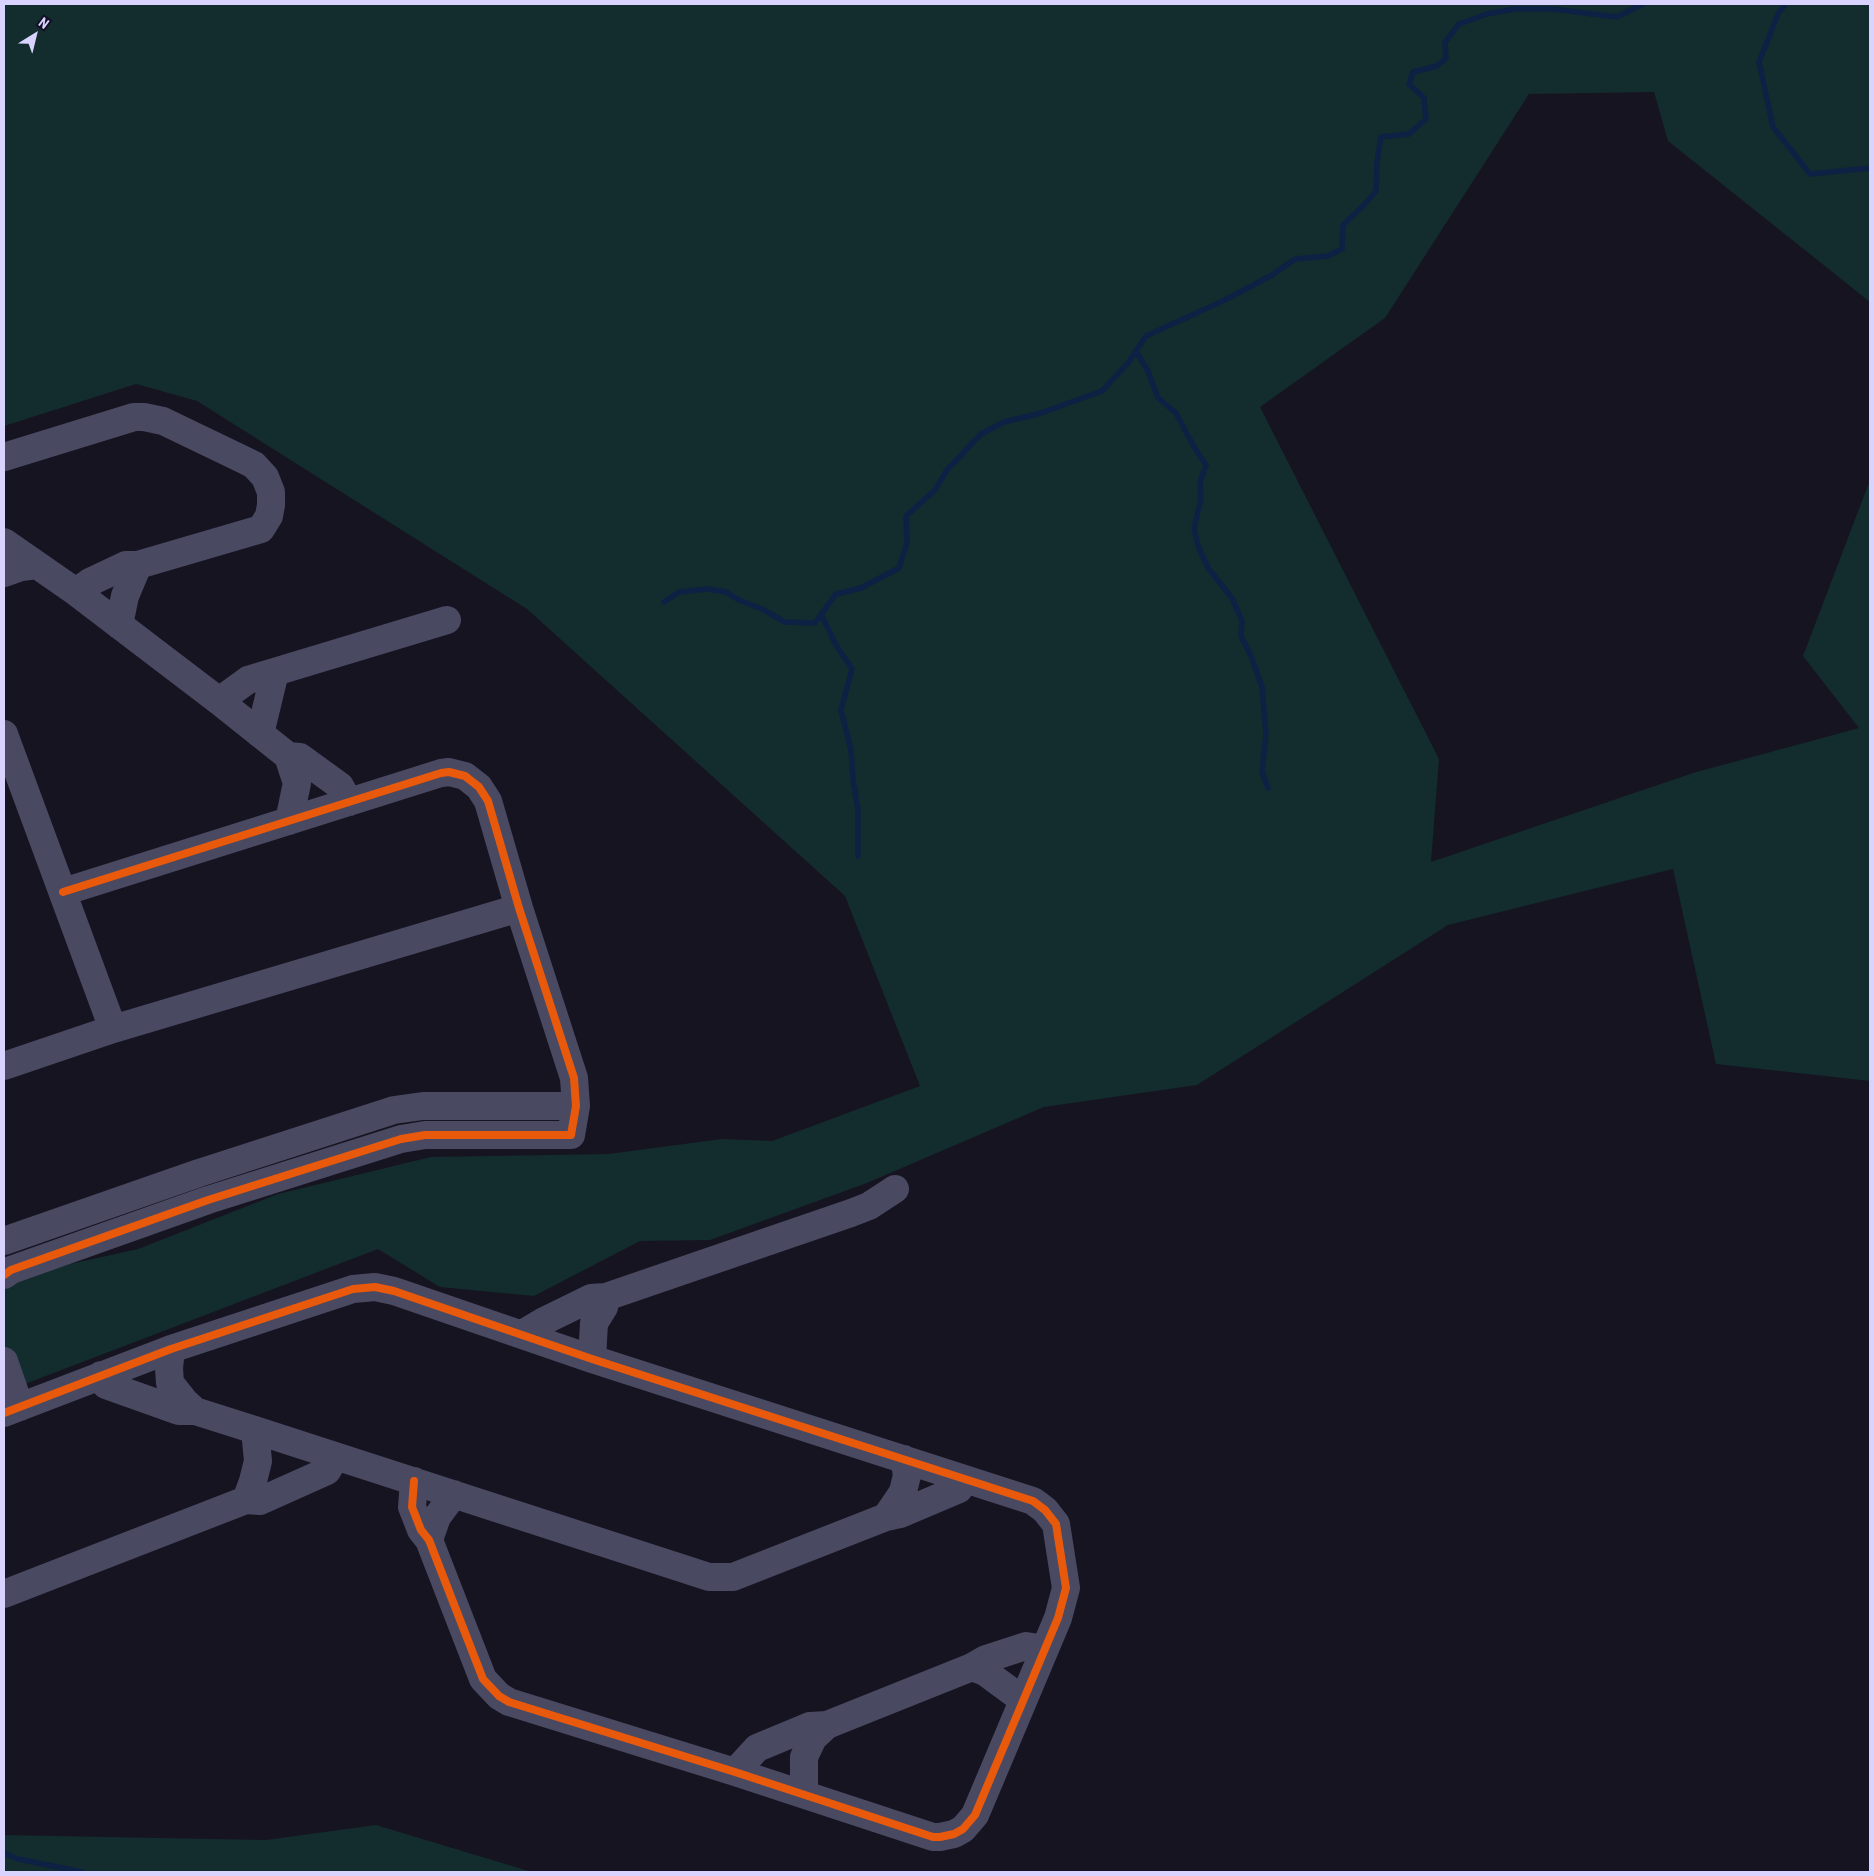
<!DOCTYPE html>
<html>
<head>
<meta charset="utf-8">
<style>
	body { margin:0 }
	#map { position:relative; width:1874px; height:1876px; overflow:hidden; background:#161421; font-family:"Roboto Condensed",sans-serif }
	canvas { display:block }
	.frame { position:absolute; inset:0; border:5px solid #d9d4ff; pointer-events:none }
	.north { position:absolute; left:10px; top:10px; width:50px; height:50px; -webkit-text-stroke:4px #130f26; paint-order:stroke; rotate:36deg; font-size:14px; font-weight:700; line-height:20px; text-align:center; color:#d9d4ff }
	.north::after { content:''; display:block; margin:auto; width:18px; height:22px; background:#d9d4ff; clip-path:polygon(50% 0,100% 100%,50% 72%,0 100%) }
</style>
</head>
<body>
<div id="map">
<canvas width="1874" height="1876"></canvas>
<div class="frame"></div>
<div class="north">N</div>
</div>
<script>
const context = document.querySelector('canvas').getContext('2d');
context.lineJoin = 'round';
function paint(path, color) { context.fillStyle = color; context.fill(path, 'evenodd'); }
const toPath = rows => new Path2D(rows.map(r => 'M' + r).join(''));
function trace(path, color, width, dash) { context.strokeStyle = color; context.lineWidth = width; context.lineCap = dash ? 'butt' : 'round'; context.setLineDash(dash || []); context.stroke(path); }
const green = toPath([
	[4,4,1870,4,1870,302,1668,141,1654,92,1529,94,1385,318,1260,407,1439,759,1431,862,1693,773,1859,728,1803,656,1870,480,1870,1081,1716,1064,1673,869,1448,925,1197,1085,1044,1107,867,1183,710,1240,640,1241,534,1296,440,1287,378,1249,4,1392,4,1282,20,1275,138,1249,278,1194,431,1157,608,1154,722,1139,772,1141,920,1086,845,896,527,609,197,401,136,384,4,426],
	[376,1825,532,1872,4,1872,4,1835,266,1840]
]);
const stream = toPath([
	[1785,4,1778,14,1759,62,1773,127,1810,174,1870,168],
	[1136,351,1148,371,1158,398,1176,413,1194,447,1206,465,1200,482,1201,499,1194,528,1198,546,1208,568,1232,598,1242,621,1241,636,1251,656,1262,687,1266,734,1262,772,1268,788],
	[664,602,679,592,707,589,726,592,739,600,762,609,785,622,815,623,836,594,861,588,899,568,907,543,906,516,935,490,947,470,981,434,1004,422,1041,413,1102,391,1128,363,1146,336,1225,300,1272,275,1295,259,1328,256,1342,249,1343,225,1363,206,1376,191,1377,162,1381,137,1409,134,1426,119,1424,98,1409,84,1413,72,1437,66,1446,58,1445,42,1459,24,1487,14,1515,9,1552,9,1617,17,1643,4],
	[821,614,836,645,852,669,841,710,851,750,853,780,858,809,858,856],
	[4,1853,18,1859,82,1872]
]);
const minor = toPath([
	[4,457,134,417,144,417,163,421,242,459,254,465,265,477,271,492,271,505,269,516,261,529,138,565,126,565,90,582,76,592],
	[4,542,76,592,219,701,288,756,297,783,289,821],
	[4,573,21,567,37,565],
	[119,625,125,596,138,565],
	[219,701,248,680,447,620],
	[4,734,113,1029],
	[260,734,275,672],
	[288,756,300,757,340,786,349,802],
	[4,1066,113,1029,519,908],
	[4,1241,199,1173,394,1110,423,1106,576,1106],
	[4,1275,11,1270,208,1200,401,1139,425,1135,571,1135,576,1106,574,1078,519,908,488,801,479,787,465,776,449,772,441,773,63,892],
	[522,1334,544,1321,591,1298,606,1297,851,1213,869,1206,895,1189],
	[171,1349,169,1368,170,1383,185,1402,195,1411],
	[592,1359,594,1323,604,1307,606,1297],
	[4,1361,20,1407],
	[101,1375,106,1385,179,1411,195,1411,255,1430,709,1577,733,1577,886,1517,900,1514,959,1489,965,1479],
	[4,1413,171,1349,353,1289,375,1287,394,1291,592,1359,1033,1501,1045,1510,1056,1524,1066,1588,1058,1618,975,1815,963,1829,954,1834,940,1837,933,1837,735,1772,509,1702,499,1696,483,1679,429,1540,421,1530,412,1507,414,1481],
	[246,1500,253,1481,258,1461,255,1430],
	[886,1517,903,1492,907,1475,904,1459],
	[429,1540,437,1517,454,1494],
	[4,1594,246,1500,260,1501,327,1471,335,1457],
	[972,1667,985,1672,1023,1700],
	[735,1772,757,1748,810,1726,827,1725,972,1667,986,1659,1026,1646,1044,1649],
	[804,1794,804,1757,813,1738,827,1725]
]);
const cycleway = toPath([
	[4,1275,11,1270,208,1200,401,1139,425,1135,571,1135,576,1106,574,1078,519,908,488,801,479,787,465,776,449,772,441,773,63,892],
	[4,1413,171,1349,353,1289,375,1287,394,1291,592,1359,1033,1501,1045,1510,1056,1524,1066,1588,1058,1618,975,1815,963,1829,954,1834,940,1837,933,1837,735,1772,509,1702,499,1696,483,1679,429,1540,421,1530,412,1507,414,1481]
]);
paint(green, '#132c2d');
trace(stream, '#0d2144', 5.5);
trace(minor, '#4a4962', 28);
trace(cycleway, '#e8590c', 8);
</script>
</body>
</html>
